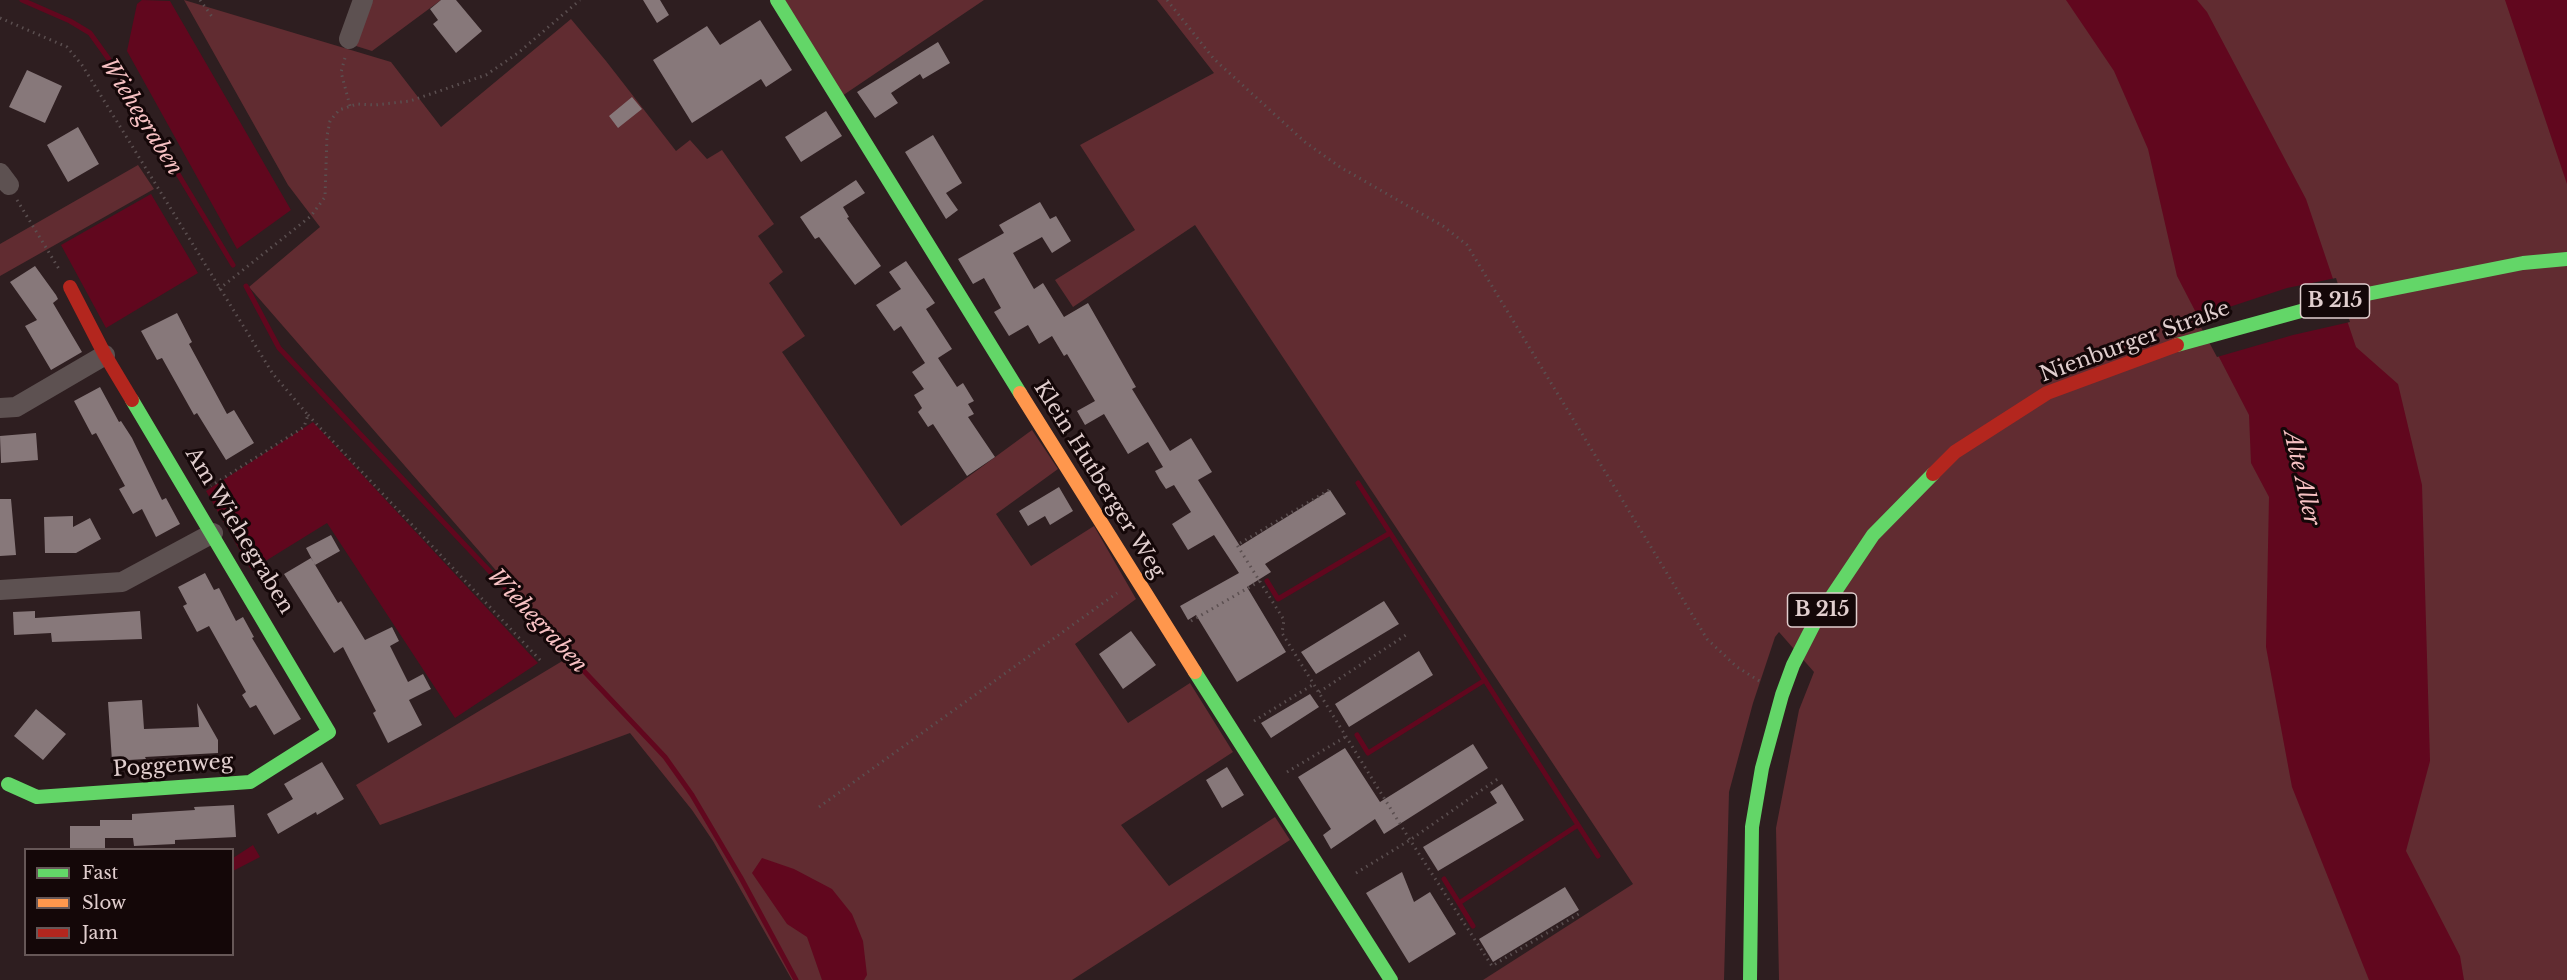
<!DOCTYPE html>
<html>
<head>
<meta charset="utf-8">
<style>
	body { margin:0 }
	#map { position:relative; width:2567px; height:980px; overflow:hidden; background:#2e1e20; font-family:"Libre Baskerville",serif }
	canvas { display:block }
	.legend { position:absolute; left:24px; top:848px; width:210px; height:108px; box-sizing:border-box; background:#140708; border:2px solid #665757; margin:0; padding:8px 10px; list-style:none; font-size:18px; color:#e1cece }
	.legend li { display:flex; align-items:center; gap:12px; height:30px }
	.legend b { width:30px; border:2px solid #665757 }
</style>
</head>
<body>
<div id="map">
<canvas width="2567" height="980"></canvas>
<ul class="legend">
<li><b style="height:8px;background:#63d668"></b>Fast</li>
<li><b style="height:8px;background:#ff974d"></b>Slow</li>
<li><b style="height:8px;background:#b3261e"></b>Jam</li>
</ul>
</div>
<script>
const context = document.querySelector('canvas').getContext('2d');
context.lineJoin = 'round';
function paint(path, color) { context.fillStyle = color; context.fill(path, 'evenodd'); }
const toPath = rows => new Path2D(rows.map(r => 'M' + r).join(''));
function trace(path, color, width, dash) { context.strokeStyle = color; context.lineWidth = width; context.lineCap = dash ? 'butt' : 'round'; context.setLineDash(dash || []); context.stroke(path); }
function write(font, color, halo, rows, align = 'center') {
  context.font = font + ' "Libre Baskerville",serif'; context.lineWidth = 6; context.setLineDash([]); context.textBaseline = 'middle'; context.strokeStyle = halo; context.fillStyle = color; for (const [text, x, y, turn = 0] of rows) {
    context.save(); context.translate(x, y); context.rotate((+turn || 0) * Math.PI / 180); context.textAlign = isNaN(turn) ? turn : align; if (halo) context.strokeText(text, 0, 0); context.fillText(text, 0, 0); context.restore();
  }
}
const green = toPath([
	[184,0,391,62,441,127,571,19,606,61,676,151,690,140,707,159,722,150,774,224,758,236,783,272,769,283,805,336,782,352,901,526,1032,430,1058,469,996,514,1031,566,1094,526,1136,599,1075,644,1128,723,1190,683,1233,752,1121,825,1169,886,1275,817,1290,840,1072,980,792,980,713,841,692,810,630,733,380,825,356,785,569,657,547,629,249,287,320,227,288,185],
	[373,0,441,0,372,51,356,46],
	[782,0,984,0,839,98],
	[1157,0,2567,0,2567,980,1779,980,1776,828,1799,710,1814,672,1779,632,1775,637,1753,703,1729,792,1724,980,1483,980,1633,884,1195,225,1073,307,1055,280,1135,230,1080,145,1214,73],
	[138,165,154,189,0,276,0,244]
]);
const water = toPath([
	[142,0,170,1,291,210,237,249,127,51,137,4],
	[2066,0,2197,0,2207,12,2306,199,2356,347,2398,384,2422,485,2430,761,2406,851,2460,956,2464,980,2369,980,2292,787,2266,647,2269,497,2251,463,2249,415,2177,276,2148,149,2114,71],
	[2505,0,2567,0,2567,184],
	[151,194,198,273,106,328,61,245],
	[313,422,538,663,455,718,327,523,251,570,206,491],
	[253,845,260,857,233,871,233,858],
	[762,858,794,869,832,889,852,914,863,941,867,975,864,980,822,980,807,937,787,924,752,873]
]);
const pier = toPath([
	[2336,278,2350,322,2293,335,2217,357,2196,318,2287,288]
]);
const stream = toPath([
	[22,0,70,21,90,33,108,58,233,265],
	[246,286,279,348,665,757,692,795,741,878,796,980],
	[1358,483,1598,856],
	[1267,581,1278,599,1390,533],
	[1357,735,1368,753,1485,680],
	[1444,879,1459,903,1578,825],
	[1459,903,1473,926]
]);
const building = toPath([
	[441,0,456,0,482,31,456,53,433,24,438,20,430,9],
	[643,0,660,0,669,15,657,23],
	[760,20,792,70,766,87,761,79,692,123,653,60,707,26,720,45],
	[938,42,950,63,923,79,920,74,891,93,898,103,875,118,857,92],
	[27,70,62,86,45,123,9,107],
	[632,97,642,109,618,128,609,116],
	[826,111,842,136,801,162,785,137],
	[78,127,99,164,68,182,47,145],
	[933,135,962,183,946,193,958,210,946,219,905,152],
	[856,180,865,193,843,207,849,217,847,218,881,266,855,285,819,237,815,239,800,217],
	[1040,202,1050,219,1056,216,1071,241,1052,253,1042,237,1013,253,1034,289,1043,283,1064,317,1088,303,1136,387,1132,389,1170,451,1191,438,1212,472,1198,480,1240,546,1330,490,1346,514,1265,564,1271,572,1247,587,1286,652,1237,682,1196,615,1188,620,1180,606,1239,573,1214,535,1188,550,1172,524,1191,512,1174,485,1166,489,1160,480,1155,471,1163,467,1148,442,1128,454,1104,414,1085,425,1077,411,1095,401,1067,354,1064,356,1052,336,1039,344,1028,325,1009,336,994,312,1001,308,984,278,973,284,958,259,1004,233,999,225],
	[906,261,935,303,926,309,952,349,938,358,957,387,963,383,974,401,968,404,974,414,968,417,995,457,967,476,933,424,928,427,918,412,922,408,914,395,924,389,912,372,925,363,901,326,894,331,876,305,901,289,889,272],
	[35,266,56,295,58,299,53,303,82,352,51,370,25,326,37,320,10,282],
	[177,313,192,342,189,344,227,414,234,410,254,443,226,460,197,413,194,415,162,358,157,360,141,331],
	[100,387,119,422,121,421,132,438,162,500,166,498,180,524,156,537,142,509,133,514,119,489,125,486,96,433,92,435,74,401],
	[36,433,38,460,1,463,0,436],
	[1059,487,1073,511,1050,525,1045,516,1028,526,1019,511],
	[0,499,11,499,16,555,0,556],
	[73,516,73,527,90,518,101,539,76,553,45,553,44,517],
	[331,535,340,551,315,565,306,548],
	[311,558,338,603,341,601,365,640,392,627,399,641,390,646,408,682,423,674,431,689,409,700,422,725,388,743,373,713,376,711,343,647,334,653,284,574],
	[205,573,214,590,219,588,236,621,243,617,254,637,252,638,301,719,274,735,256,705,250,708,242,695,246,692,209,626,197,632,183,606,187,604,178,587],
	[1384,601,1399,624,1316,674,1301,652],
	[35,611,35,618,140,611,142,639,52,642,51,633,14,635,13,612],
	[1131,631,1156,665,1123,689,1099,654],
	[1419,651,1433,675,1349,727,1335,704],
	[1310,694,1319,707,1271,738,1261,723],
	[142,700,144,729,199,727,197,703,218,740,218,753,145,757,146,759,112,761,108,702],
	[36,709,66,734,43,760,14,736],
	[1473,744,1488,768,1384,834,1375,819,1331,849,1323,835,1331,829,1298,777,1345,748,1380,802],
	[322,762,344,799,317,815,316,812,278,834,267,814,293,799,284,784],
	[1227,767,1244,795,1222,808,1206,780],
	[1502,784,1524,820,1438,871,1423,847,1497,803,1490,792],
	[234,805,236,837,175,840,175,844,134,846,133,838,105,838,105,849,70,849,70,826,100,826,100,820,132,820,132,814,195,810,194,807],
	[1402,872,1414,902,1430,892,1456,934,1409,963,1366,893],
	[1565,887,1579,910,1493,962,1479,939]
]);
const path = toPath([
	[200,0,213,18],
	[1167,0,1214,59,1305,142,1340,167,1443,226,1467,245,1707,639,1737,667,1761,682],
	[0,18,67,47,82,65,273,374,308,415,304,427,211,486],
	[345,58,341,72,350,106],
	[17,200,59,269],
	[219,289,311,216,325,197,327,136,330,121,339,110,357,104,375,105,410,101,486,75,518,53,580,0],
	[308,415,542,662],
	[1329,490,1237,545,1284,620,1282,633,1410,840,1492,966,1582,912],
	[1191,621,1260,581],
	[1319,692,1406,635],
	[1254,721,1314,684],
	[1287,772,1347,736],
	[819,807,1117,593],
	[1356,873,1410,840,1499,778]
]);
const street = toPath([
	[349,39,363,0],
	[0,173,9,185],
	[0,408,16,407,105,355],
	[0,590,122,582,213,533]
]);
const fast = toPath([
	[777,0,1020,393],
	[2177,345,2352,297,2523,263,2567,259],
	[1195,672,1391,980],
	[8,784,37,797,250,782,329,732,132,400],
	[1750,980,1752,827,1762,768,1782,695,1793,665,1816,620,1873,535,1933,474]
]);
const slow = toPath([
	[1020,393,1195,672]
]);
const jam = toPath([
	[70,287,105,355,132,400],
	[1933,474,1955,452,2047,393,2177,345]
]);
const shields = [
	[2335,301,69],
	[1822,610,69]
];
const shieldNames = [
	["B 215",2335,301],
	["B 215",1822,610]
];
const streetNames = [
	["Nienburger Straße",2135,342,-20],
	["Klein Hutberger Weg",1099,480,58],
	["Am Wiehegraben",239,531,59],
	["Poggenweg",173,766,-4]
];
const waterNames = [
	["Wiehegraben",141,117,58],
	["Alte Aller",2301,478,77],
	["Wiehegraben",537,621,47]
];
paint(green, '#612c31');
paint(water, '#61071e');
paint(pier, '#2e1e20');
trace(stream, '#61071e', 5);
paint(building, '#87787a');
trace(path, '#5b4f50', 3, [1.5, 4.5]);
trace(street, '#5d5151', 20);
trace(fast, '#63d668', 14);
trace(slow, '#ff974d', 14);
trace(jam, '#b3261e', 14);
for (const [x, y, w] of shields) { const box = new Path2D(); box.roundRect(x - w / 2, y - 17, w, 34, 4.5); context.fillStyle = '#140708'; context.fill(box); trace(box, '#e1cece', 1.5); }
write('bold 20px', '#e1cece', null, shieldNames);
write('21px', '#e1cece', '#140708', streetNames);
write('italic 22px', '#f7c1c3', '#140708', waterNames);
</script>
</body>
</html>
